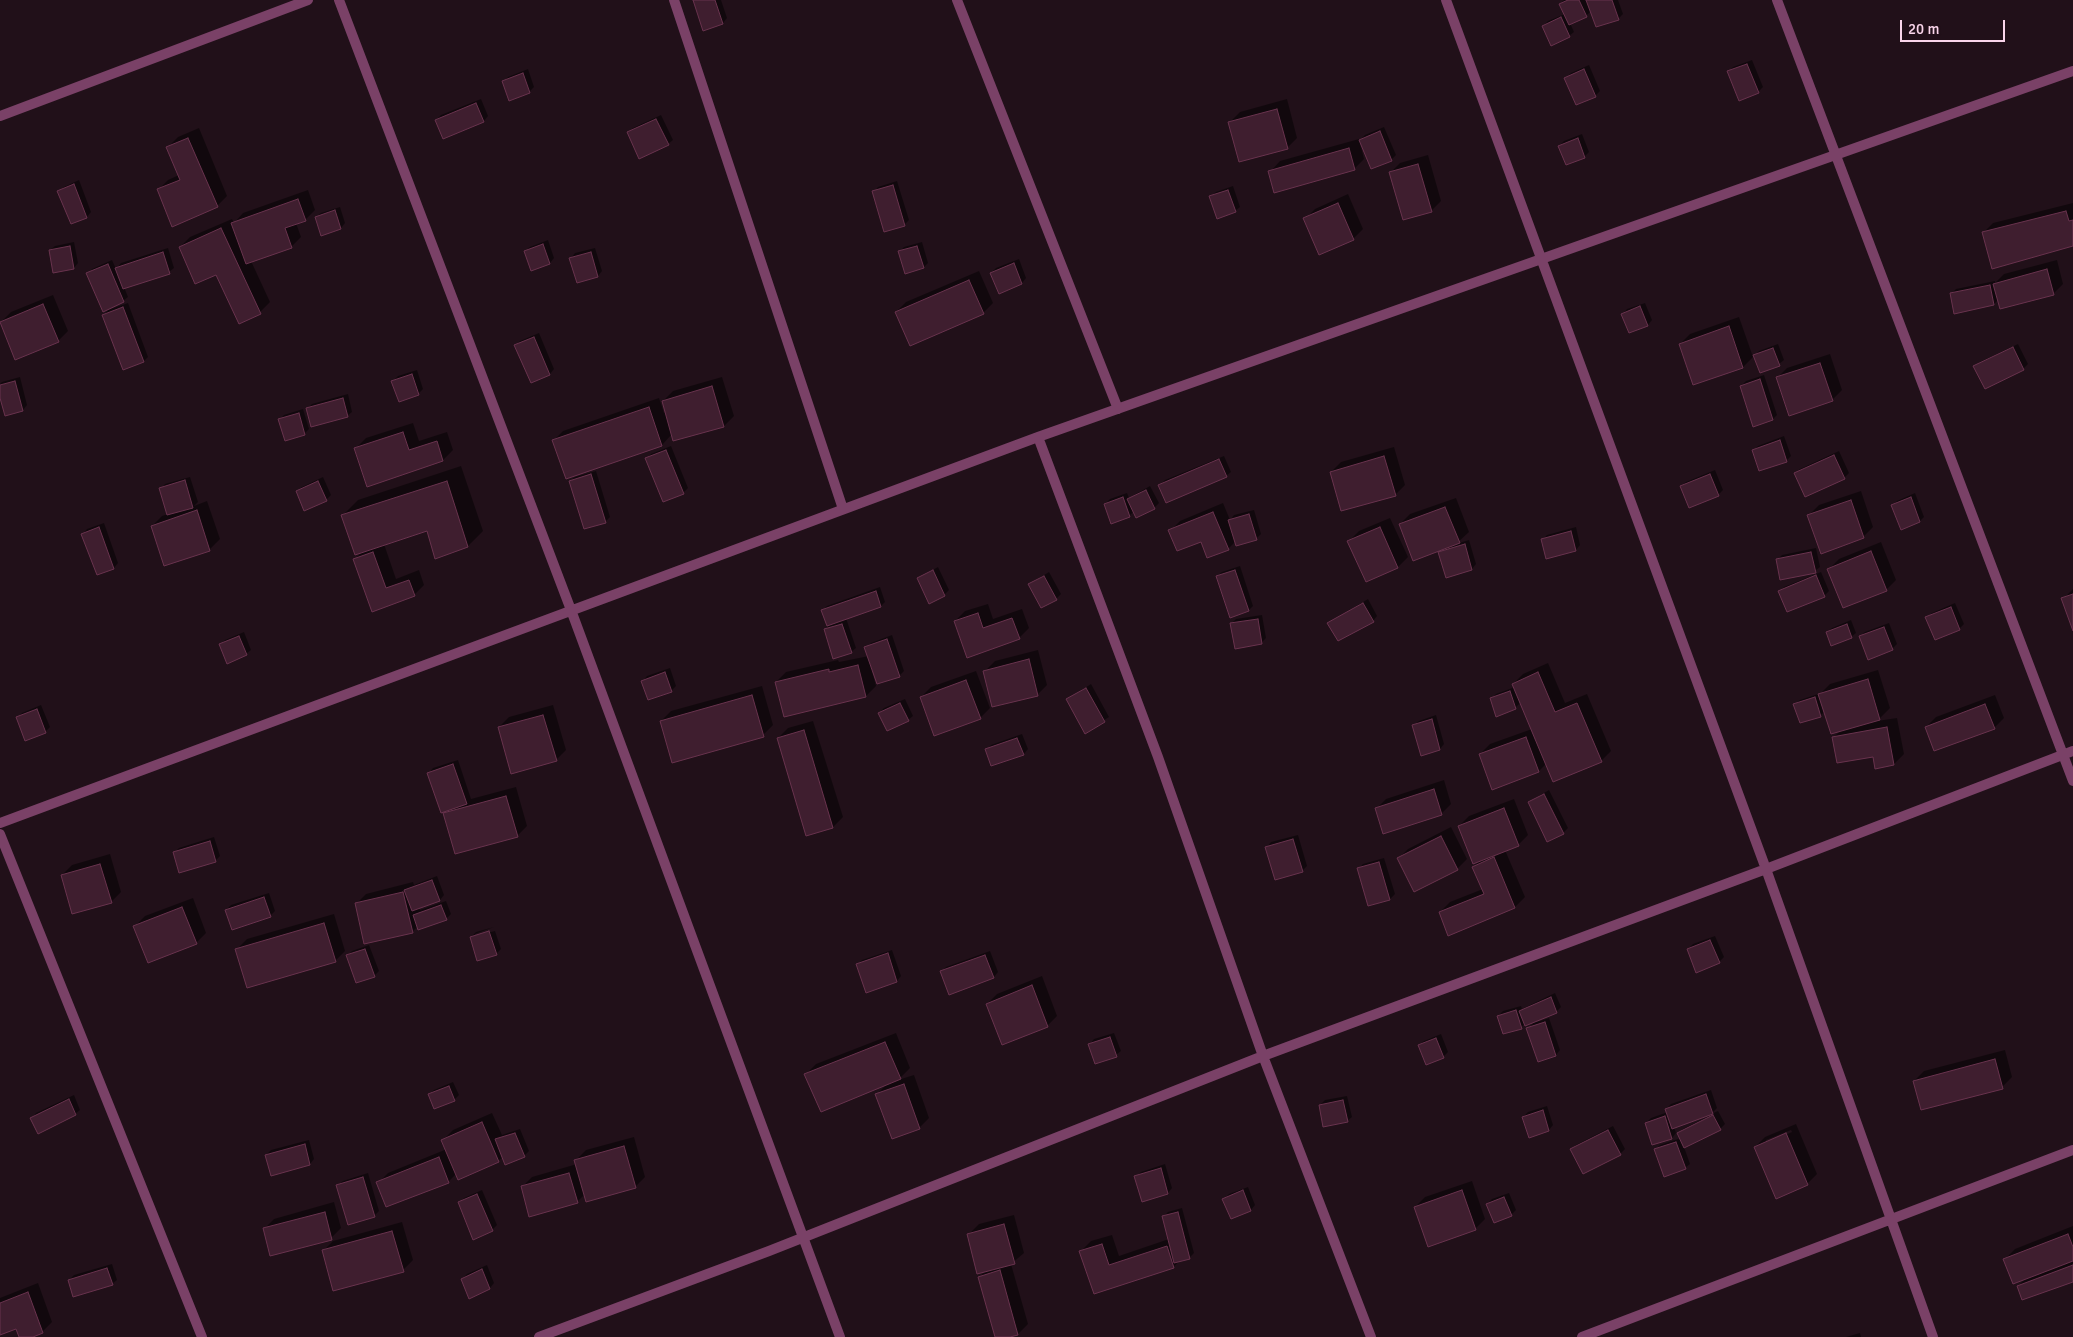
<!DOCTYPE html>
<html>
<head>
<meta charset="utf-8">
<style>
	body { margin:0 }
	#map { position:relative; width:2073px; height:1337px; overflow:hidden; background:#211019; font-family:Signika,sans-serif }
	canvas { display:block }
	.scale { position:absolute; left:1900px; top:20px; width:105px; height:22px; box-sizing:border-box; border:2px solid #fad5eb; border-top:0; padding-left:6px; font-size:15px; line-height:18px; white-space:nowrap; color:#fad5eb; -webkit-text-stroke:4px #211019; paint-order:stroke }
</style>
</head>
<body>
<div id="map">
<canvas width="2073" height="1337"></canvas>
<div class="scale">20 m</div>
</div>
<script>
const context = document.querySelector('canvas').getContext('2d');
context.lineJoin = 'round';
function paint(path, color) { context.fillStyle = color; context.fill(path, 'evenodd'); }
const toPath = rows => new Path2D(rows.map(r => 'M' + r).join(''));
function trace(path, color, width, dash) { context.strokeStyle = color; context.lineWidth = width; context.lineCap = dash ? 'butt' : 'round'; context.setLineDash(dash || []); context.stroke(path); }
const shadow = toPath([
	[694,0,721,0,727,18,723,23],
	[1564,0,1618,0,1623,14,1618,19,1591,11,1586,16,1570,23,1574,32,1569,36,1543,26,1548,21,1565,14,1560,4],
	[1752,60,1763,87,1758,92,1729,71,1733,67],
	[1589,65,1600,91,1595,96,1566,78,1571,73],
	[528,69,534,87,529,92,503,82,508,77],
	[481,99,488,116,484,121,444,138,436,120,441,115],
	[1287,99,1297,138,1287,148,1230,122,1240,112],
	[661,115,673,140,668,144,628,133,633,128],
	[1384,127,1396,155,1391,160,1361,143,1360,143,1364,159,1354,169,1270,172,1280,161,1359,139,1359,141,1365,135],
	[199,128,227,196,217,206,158,190,168,180,179,175,168,147,178,137],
	[1582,134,1589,152,1584,157,1559,146,1564,141],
	[1428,155,1441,201,1431,211,1390,173,1400,163],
	[79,180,91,212,87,217,72,222,59,191,64,187],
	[897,181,909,220,904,225,874,192,878,187],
	[1233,186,1240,207,1235,211,1211,196,1216,192],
	[308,190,315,210,305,220,296,223,301,237,291,247,251,261,270,302,260,312,240,322,217,273,180,247,190,237,232,219,234,223,243,213],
	[1348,194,1363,229,1353,239,1305,219,1315,209],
	[2073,203,2073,245,1983,233,1993,223],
	[340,207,345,223,341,228,316,217,321,213],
	[548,240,554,258,550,263,532,269,525,251,530,247],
	[74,242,78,263,74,268,50,250,55,246],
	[922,242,928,263,924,267,899,252,904,247],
	[168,248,174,268,169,272,124,287,128,297,123,301,88,274,92,269,112,260,116,269,121,263],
	[595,248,602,271,598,276,571,258,575,253],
	[1019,259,1026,278,1022,283,991,273,996,268],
	[2057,260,2063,284,2053,294,1999,299,1994,304,1951,294,1956,289,1995,281,1995,283,2004,274],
	[979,271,993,303,983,313,896,312,906,302],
	[53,295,68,331,58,341,1,322,11,312],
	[128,303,148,357,144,361,104,315,108,310],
	[1645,303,1652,320,1648,325,1629,332,1623,314,1627,309],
	[1739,317,1753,357,1743,367,1680,344,1690,334],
	[539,333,554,369,550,374,532,381,516,345,520,341],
	[1778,344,1784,360,1779,364,1755,355,1759,351],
	[2018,344,2028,364,2023,369,1975,366,1980,362],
	[1830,354,1842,390,1832,400,1777,378,1787,368],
	[417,370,423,389,418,394,393,381,398,376],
	[1764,375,1777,415,1773,419,1741,386,1746,381],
	[20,377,27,405,23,410,0,394,0,384,2,382],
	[722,377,734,416,724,426,672,434,662,445,553,441,563,431,659,398,664,413,666,412,663,401,673,391],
	[348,394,352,412,347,416,307,409,312,404],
	[303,409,309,429,304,434,279,420,284,415],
	[413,423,419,441,447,432,453,450,443,460,356,448,366,438],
	[1784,436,1791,456,1786,461,1753,451,1758,446],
	[671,446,688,488,683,493,647,458,651,454],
	[1394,447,1405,485,1395,495,1331,472,1341,462],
	[1839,451,1849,473,1844,478,1806,496,1795,474,1800,469],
	[1224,456,1231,472,1226,476,1160,485,1165,480],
	[461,466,483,531,468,546,428,530,384,544,396,579,419,570,424,585,414,595,373,610,355,559,363,551,343,515,358,500],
	[1715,470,1723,490,1718,495,1681,486,1686,482],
	[596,471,610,517,605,522,570,481,575,477],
	[190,477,198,502,194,506,207,501,220,539,210,549,164,564,152,526,162,516,168,514,161,489,165,484],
	[323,477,331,495,326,500,297,491,302,487],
	[1150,486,1159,503,1154,508,1134,511,1129,516,1105,504,1110,499,1127,493,1129,498],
	[1861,491,1873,527,1863,537,1809,515,1819,505],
	[1915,493,1924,517,1920,521,1892,506,1897,501],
	[1456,498,1469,532,1456,544,1469,540,1476,564,1472,569,1440,553,1446,547,1400,524,1410,514],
	[1223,503,1230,520,1234,515,1254,510,1261,534,1257,538,1237,544,1236,541,1228,549,1170,531,1180,521],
	[1390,518,1408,557,1398,567,1366,581,1349,541,1359,531],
	[104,523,118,563,114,568,98,573,83,534,87,529],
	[1576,527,1580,545,1576,550,1542,540,1547,535],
	[1881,542,1896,580,1886,590,1829,569,1839,559],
	[1816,548,1820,567,1815,571,1777,560,1782,555],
	[1240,566,1253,606,1249,610,1217,576,1222,572],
	[938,567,949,590,944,595,919,578],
	[1049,572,1061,594,1056,599,1030,584],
	[1821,572,1829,591,1824,596,1779,592,1784,587],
	[880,587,885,602,881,606,846,618,856,648,851,652,825,629,832,623,823,610,827,606],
	[2073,589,2073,627,2063,599],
	[1368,599,1377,616,1373,621,1329,623],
	[1955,603,1964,624,1959,629,1927,618,1932,613],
	[988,604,993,619,1022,609,1029,628,1019,638,955,621,965,611],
	[1262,615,1266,638,1261,643,1232,623,1236,619],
	[1851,620,1856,633,1851,637,1827,632,1832,628],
	[1889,623,1897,644,1892,649,1860,636,1865,632],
	[244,632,251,650,246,654,221,644,225,640],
	[892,635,904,671,899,676,872,671,876,686,866,696,785,716,776,682,786,672,838,660,839,662,869,656,866,648,871,643],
	[1038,650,1047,685,1037,695,985,671,995,661],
	[1548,663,1565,703,1587,694,1611,751,1601,761,1547,763,1539,771,1493,788,1480,754,1490,744,1532,729,1521,702,1515,708,1491,699,1496,694,1515,687,1513,684,1523,674],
	[670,668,676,686,671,691,643,681,647,676],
	[1878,670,1890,708,1877,721,1897,718,1904,754,1894,764,1834,737,1841,730,1825,711,1821,715,1801,722,1795,704,1800,700,1821,693,1830,684],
	[976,671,990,708,980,718,921,697,931,687],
	[1091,684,1109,717,1085,732,1068,699],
	[762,686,773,725,763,735,661,721,671,711],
	[1995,695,2004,718,1994,728,1926,727,1936,717],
	[905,699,913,716,908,720,879,713,884,708],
	[41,705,50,727,45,732,18,717,22,713],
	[553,705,566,750,556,760,499,727,509,717],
	[1436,715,1444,744,1440,749,1422,754,1414,725,1419,721],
	[813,721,843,817,833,827,778,738,788,728],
	[1022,734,1028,749,1024,754,992,765,987,750,991,745],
	[458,760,471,799,516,787,527,826,517,836,444,813,449,809,429,773,433,768],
	[1444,780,1451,804,1441,814,1376,809,1386,799],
	[1549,790,1568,828,1563,833,1529,802],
	[1514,799,1528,835,1518,845,1505,850,1525,897,1515,907,1449,934,1440,912,1450,902,1483,889,1473,867,1481,860,1459,826,1469,816],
	[1451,827,1467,859,1457,869,1398,859,1408,849],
	[1298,835,1307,866,1302,871,1267,847,1271,842],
	[214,837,220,856,215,861,174,853,179,848],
	[110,854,121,892,111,902,62,875,72,865],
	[1384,858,1395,894,1390,899,1368,905,1358,869,1363,864],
	[437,876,444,895,440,900,419,907,420,910,446,901,451,914,446,919,418,926,413,931,365,943,356,904,366,894,413,882,414,885],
	[269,893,275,911,270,916,226,910,231,905],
	[193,898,206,933,196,943,135,926,145,916],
	[334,914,345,951,335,961,237,949,247,939],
	[494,927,475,934,475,936,495,931,501,949,496,954,471,937,476,932],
	[1715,936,1724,957,1719,962,1688,949,1693,944],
	[369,945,379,971,374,976,348,955,352,951],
	[892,950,901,976,897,981,857,965,862,960],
	[990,951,998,972,994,977,942,971,946,967],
	[1042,976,1057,1016,1047,1026,987,1004,997,994],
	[1555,993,1561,1007,1556,1012,1536,1020,1537,1022,1549,1018,1560,1050,1556,1055,1539,1061,1528,1029,1536,1020,1525,1023,1521,1028,1498,1016,1503,1011,1521,1006,1522,1009],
	[896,1033,910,1068,898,1080,914,1075,929,1118,919,1128,877,1094,888,1083,806,1074,816,1064],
	[1114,1033,1121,1051,1116,1055,1090,1044,1094,1039],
	[1441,1034,1448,1052,1443,1057,1419,1045,1424,1041],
	[2005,1050,2012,1077,2002,1087,1914,1081,1924,1071],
	[453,1082,459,1095,454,1100,429,1094,434,1090],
	[1711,1090,1717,1108,1711,1114,1718,1111,1725,1124,1720,1129,1684,1147,1690,1164,1685,1168,1656,1149,1660,1145,1681,1138,1678,1133,1683,1129,1707,1117,1707,1115,1674,1127,1676,1133,1672,1138,1653,1144,1646,1123,1651,1118,1668,1112,1666,1109,1671,1104],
	[74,1095,80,1110,75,1114,32,1118,36,1113],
	[1347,1096,1352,1117,1347,1121,1320,1105,1325,1100],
	[1547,1106,1553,1125,1549,1130,1530,1136,1523,1117,1528,1112],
	[492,1113,502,1135,520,1129,529,1151,524,1156,503,1157,498,1161,457,1173,448,1182,378,1183,388,1173,447,1149,443,1140,453,1130],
	[1796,1124,1817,1174,1807,1184,1755,1147,1765,1137],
	[1791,1130,1792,1132,1766,1143,1766,1140],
	[1613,1126,1625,1149,1620,1154,1571,1150,1576,1145],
	[634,1137,645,1177,635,1187,585,1194,577,1202,522,1187,532,1177,577,1164,576,1160,586,1150],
	[309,1140,314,1159,310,1164,266,1155,271,1150],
	[1165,1164,1172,1188,1168,1193,1136,1177,1141,1172],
	[368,1173,379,1211,374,1216,338,1185,343,1181],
	[1472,1181,1485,1219,1475,1229,1415,1207,1425,1197],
	[1248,1187,1255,1205,1251,1210,1231,1218,1224,1199,1229,1194],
	[482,1190,497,1225,492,1230,459,1203,464,1198],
	[1509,1193,1516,1210,1511,1215,1487,1204,1492,1199],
	[334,1202,341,1228,331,1238,264,1229,274,1219],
	[1182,1208,1194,1253,1189,1258,1180,1261,1173,1267,1094,1293,1081,1251,1091,1241,1112,1235,1119,1256,1169,1239,1163,1217,1168,1212],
	[1014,1215,1024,1253,1011,1264,1028,1324,1018,1334,996,1337,980,1277,986,1270,969,1234,979,1224],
	[402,1222,413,1260,403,1270,323,1251,333,1241],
	[2073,1226,2073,1280,2018,1286,2027,1277,2005,1259,2015,1249],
	[112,1264,117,1280,112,1284,69,1280,74,1275],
	[487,1265,494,1283,490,1288,470,1297,462,1279,467,1274],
	[38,1283,52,1322,42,1332,29,1337,20,1337,17,1327,0,1334,0,1298],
	[1860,1333,1861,1337,1846,1337]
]);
const building = toPath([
	[693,0,715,0,723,24,703,31,693,0],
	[1568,0,1579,0,1587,17,1569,25,1559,4,1568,0],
	[1586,0,1612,0,1619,20,1596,27,1586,0],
	[1561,17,1570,37,1551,46,1542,26,1561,17],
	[1747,64,1759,93,1739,101,1727,71,1747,64],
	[1584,69,1596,97,1576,105,1564,78,1584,69],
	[523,73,530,93,509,101,502,81,523,73],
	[476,103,484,122,443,139,435,120,476,103],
	[1277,109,1288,149,1239,162,1228,122,1277,109],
	[656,119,669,145,639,159,627,132,656,119],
	[1380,131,1392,161,1371,169,1359,140,1380,131],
	[188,138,218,207,172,227,157,189,180,180,166,147,188,138],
	[1578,138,1585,158,1566,165,1558,146,1578,138],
	[1349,148,1355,170,1274,193,1268,171,1349,148],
	[1418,164,1432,212,1403,220,1389,172,1418,164],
	[74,184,87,218,71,224,57,191,74,184],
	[893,185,905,226,884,232,872,191,893,185],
	[1228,190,1236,212,1217,219,1209,196,1228,190],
	[298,199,306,221,285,228,292,248,246,264,231,223,298,199],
	[1338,203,1354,240,1319,255,1303,218,1338,203],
	[335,210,341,229,321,236,315,217,335,210],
	[2066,211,2069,221,2073,220,2073,246,1992,269,1982,232,2066,211],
	[221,228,261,314,239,324,216,275,195,284,179,247,221,228],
	[543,244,550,264,531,271,524,251,543,244],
	[70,246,74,269,53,273,49,250,70,246],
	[917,246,924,268,905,274,898,251,917,246],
	[163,252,170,274,123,289,115,268,163,252],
	[591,252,598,277,577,283,569,258,591,252],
	[1014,263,1022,284,999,294,990,273,1014,263],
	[108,264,124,302,103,312,86,273,108,264],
	[2047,269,2054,295,2000,309,1993,284,2047,269],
	[969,280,984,314,910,346,895,312,969,280],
	[1990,285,1994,305,1954,314,1950,293,1990,285],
	[43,304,59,342,15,360,0,322,43,304],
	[1640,306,1648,326,1629,333,1621,314,1640,306],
	[123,307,144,362,123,370,102,315,123,307],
	[1729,326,1743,368,1693,385,1679,344,1729,326],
	[534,337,550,375,531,383,514,345,534,337],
	[2013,347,2024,370,1985,389,1973,366,2013,347],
	[1773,348,1780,366,1760,373,1753,355,1773,348],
	[1820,363,1833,401,1789,416,1776,377,1820,363],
	[412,374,419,395,399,402,391,381,412,374],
	[1760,379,1773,420,1753,427,1740,386,1760,379],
	[15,381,23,411,5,416,0,398,0,385,15,381],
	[712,386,724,427,673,441,662,401,712,386],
	[343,398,348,417,311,427,306,408,343,398],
	[649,407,662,446,566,479,552,440,649,407],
	[299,413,305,435,285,441,278,419,299,413],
	[403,432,409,450,437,441,443,461,367,487,354,448,403,432],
	[1780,440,1787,462,1759,471,1752,450,1780,440],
	[666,450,684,494,663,502,645,458,666,450],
	[1834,455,1845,479,1805,497,1794,473,1834,455],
	[1384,456,1396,496,1341,511,1330,472,1384,456],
	[1219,459,1227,477,1166,503,1158,485,1219,459],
	[591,474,606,523,584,529,569,481,591,474],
	[1710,474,1719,496,1689,508,1680,486,1710,474],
	[185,480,193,508,167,515,159,488,185,480],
	[318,481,327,501,304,511,296,491,318,481],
	[447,481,468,547,435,559,427,531,355,555,341,515,447,481],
	[1146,490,1155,509,1136,518,1127,499,1146,490],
	[1123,497,1130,517,1111,524,1104,504,1123,497],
	[1911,497,1920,522,1901,530,1891,505,1911,497],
	[1851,500,1864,538,1821,554,1807,515,1851,500],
	[1445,507,1460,543,1413,561,1399,524,1445,507],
	[197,510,210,551,164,566,151,526,197,510],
	[1213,512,1229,550,1207,558,1201,542,1177,551,1168,530,1213,512],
	[1249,514,1257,540,1236,546,1228,520,1249,514],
	[99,527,114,569,97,575,81,534,99,527],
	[1380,527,1398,568,1366,582,1347,541,1380,527],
	[1571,531,1576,551,1546,559,1541,539,1571,531],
	[1465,544,1472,570,1446,578,1438,552,1465,544],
	[1871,551,1887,591,1843,608,1827,569,1871,551],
	[373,552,386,588,409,580,415,596,372,612,353,559,373,552],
	[1811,552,1816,573,1780,580,1776,559,1811,552],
	[933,570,945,596,929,604,917,578,933,570],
	[1235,570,1249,611,1230,618,1216,576,1235,570],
	[1816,575,1825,597,1787,612,1778,591,1816,575],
	[1044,576,1057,600,1041,608,1028,584,1044,576],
	[876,591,881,607,827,626,821,610,876,591],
	[2073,594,2073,631,2061,598,2073,594],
	[1363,603,1374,622,1338,641,1327,623,1363,603],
	[1951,607,1960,630,1935,640,1925,617,1951,607],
	[978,613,983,628,1012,618,1020,639,967,658,954,621,978,613],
	[1258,619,1262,644,1235,649,1230,623,1258,619],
	[842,624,852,653,833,659,824,629,842,624],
	[1847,624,1852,638,1831,646,1826,632,1847,624],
	[1884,627,1893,650,1868,660,1859,636,1884,627],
	[239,636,247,655,227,664,219,644,239,636],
	[887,639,900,677,877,684,864,647,887,639],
	[1029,659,1038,696,992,707,983,671,1029,659],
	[858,665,866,697,784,717,775,682,829,669,829,672,858,665],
	[665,672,672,692,648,700,641,681,665,672],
	[1538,672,1555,712,1577,703,1602,762,1553,782,1512,684,1538,672],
	[1868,679,1880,720,1831,734,1818,694,1868,679],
	[966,680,981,719,934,736,920,697,966,680],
	[1086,688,1105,722,1085,734,1066,699,1086,688],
	[1510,691,1516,709,1496,717,1490,698,1510,691],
	[752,695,764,737,672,763,660,721,752,695],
	[1815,697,1821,717,1800,723,1793,704,1815,697],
	[900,703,909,721,887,731,878,713,900,703],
	[1985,704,1995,729,1934,751,1925,727,1985,704],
	[37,709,46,733,25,741,16,717,37,709],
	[543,715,557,761,511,774,498,727,543,715],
	[1432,719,1440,750,1421,756,1412,725,1432,719],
	[1887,727,1894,765,1875,769,1873,757,1837,763,1832,737,1887,727],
	[804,730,833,828,806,836,777,738,804,730],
	[1526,737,1539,772,1492,790,1479,754,1526,737],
	[1017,738,1024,755,991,766,985,749,1017,738],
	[453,764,467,804,441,813,427,773,453,764],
	[1434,789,1442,815,1383,834,1375,808,1434,789],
	[1544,794,1564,834,1547,842,1528,802,1544,794],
	[506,796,518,837,455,854,443,813,506,796],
	[1504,808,1519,846,1473,864,1458,826,1504,808],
	[1441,836,1458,870,1414,892,1397,858,1441,836],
	[1293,839,1303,872,1275,880,1265,847,1293,839],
	[210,841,216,862,179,873,173,852,210,841],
	[1494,857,1515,908,1448,936,1439,912,1484,894,1472,867,1494,857],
	[1379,862,1390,900,1368,906,1357,868,1379,862],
	[100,864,112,903,72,914,61,875,100,864],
	[432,880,440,901,412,911,404,890,432,880],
	[403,892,413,933,364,944,355,903,403,892],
	[264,897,271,917,232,930,225,910,264,897],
	[441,905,447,920,418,930,413,915,441,905],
	[182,907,197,944,148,963,133,926,182,907],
	[324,923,336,962,247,988,235,949,324,923],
	[489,931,497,955,477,961,470,937,489,931],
	[1710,940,1720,963,1696,973,1687,949,1710,940],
	[365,949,375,977,356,983,346,955,365,949],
	[888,953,897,982,866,993,856,964,888,953],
	[985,955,994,978,949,995,940,971,985,955],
	[1032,985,1048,1027,1002,1045,986,1004,1032,985],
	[1551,997,1557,1013,1525,1026,1519,1011,1551,997],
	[1516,1010,1522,1029,1503,1034,1497,1016,1516,1010],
	[1545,1022,1556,1056,1538,1062,1526,1028,1545,1022],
	[1110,1037,1117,1057,1095,1064,1088,1044,1110,1037],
	[1436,1038,1444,1058,1426,1065,1418,1045,1436,1038],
	[885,1042,901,1079,821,1112,804,1074,885,1042],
	[1995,1059,2003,1089,1921,1110,1913,1081,1995,1059],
	[904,1084,920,1129,892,1139,875,1094,904,1084],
	[449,1086,455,1101,434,1109,428,1094,449,1086],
	[1706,1094,1713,1114,1672,1129,1665,1109,1706,1094],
	[69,1099,76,1115,38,1134,30,1118,69,1099],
	[1343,1100,1348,1122,1323,1127,1319,1105,1343,1100],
	[1543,1110,1549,1131,1529,1138,1522,1117,1543,1110],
	[1713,1115,1721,1130,1684,1148,1677,1133,1713,1115],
	[1665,1116,1672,1139,1652,1145,1645,1123,1665,1116],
	[482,1122,499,1162,458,1180,441,1140,482,1122],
	[1608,1130,1621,1155,1583,1174,1570,1149,1608,1130],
	[515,1133,525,1157,505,1165,495,1139,515,1133],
	[1786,1133,1808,1185,1776,1199,1754,1147,1786,1133],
	[1676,1142,1686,1169,1664,1177,1654,1149,1676,1142],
	[305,1144,310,1165,271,1176,265,1155,305,1144],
	[624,1146,636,1188,586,1202,574,1160,624,1146],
	[439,1157,449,1183,386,1207,376,1182,439,1157],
	[1161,1168,1168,1194,1142,1202,1134,1176,1161,1168],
	[569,1173,578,1203,529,1217,521,1186,569,1173],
	[363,1177,375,1217,348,1225,336,1185,363,1177],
	[1243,1190,1251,1211,1231,1219,1222,1199,1243,1190],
	[1462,1190,1476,1230,1428,1247,1414,1207,1462,1190],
	[477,1194,493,1231,473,1240,458,1202,477,1194],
	[1504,1197,1512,1216,1494,1223,1486,1204,1504,1197],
	[325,1212,332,1240,270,1256,263,1228,325,1212],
	[1178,1212,1190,1259,1174,1263,1162,1216,1178,1212],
	[1004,1224,1015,1264,977,1274,967,1234,1004,1224],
	[392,1231,404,1272,333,1291,322,1250,392,1231],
	[2068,1234,2073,1247,2073,1261,2013,1284,2003,1259,2068,1234],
	[1102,1244,1109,1265,1167,1246,1174,1268,1094,1294,1079,1251,1102,1244],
	[2073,1265,2073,1282,2022,1300,2017,1286,2073,1265],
	[107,1268,113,1285,73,1297,68,1280,107,1268],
	[482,1269,490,1289,469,1299,461,1279,482,1269],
	[1000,1270,1018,1335,1010,1337,995,1337,978,1277,1000,1270],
	[28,1292,43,1333,33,1337,19,1337,16,1329,0,1335,0,1303,28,1292]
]);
const minor = toPath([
	[339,0,571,610,840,1337],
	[674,0,843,509],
	[957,0,1118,409],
	[1446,0,1766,869,1933,1337],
	[1777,0,2073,781],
	[0,116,308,0],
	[1038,437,1158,757,1263,1056,1371,1337],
	[0,823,1038,437,2073,71],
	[0,834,202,1337],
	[539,1337,769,1251,1263,1056,1766,869,2073,751],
	[1582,1337,2073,1150]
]);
paint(shadow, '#0007');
paint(building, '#3f1e2f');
trace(building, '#69334e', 1);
trace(minor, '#7a4167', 10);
</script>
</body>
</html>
